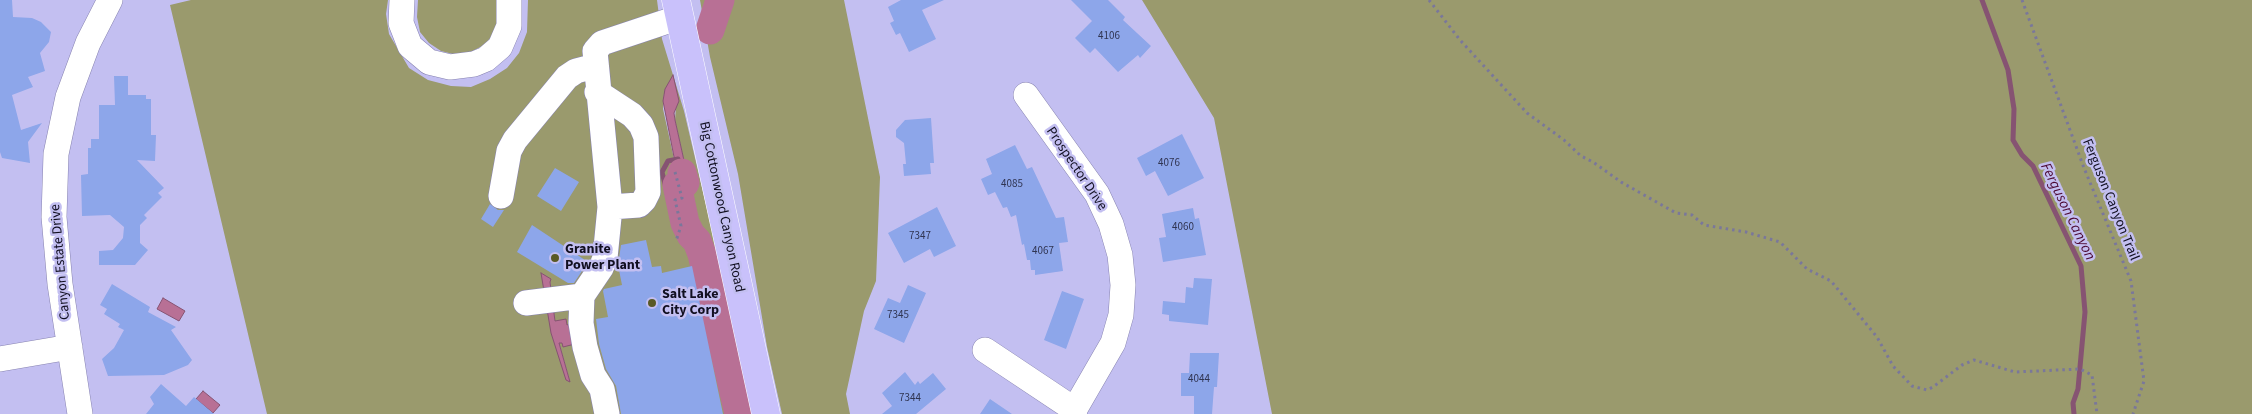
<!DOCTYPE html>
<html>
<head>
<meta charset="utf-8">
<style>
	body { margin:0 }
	canvas { display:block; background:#c3bff1 }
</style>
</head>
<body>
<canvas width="2252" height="414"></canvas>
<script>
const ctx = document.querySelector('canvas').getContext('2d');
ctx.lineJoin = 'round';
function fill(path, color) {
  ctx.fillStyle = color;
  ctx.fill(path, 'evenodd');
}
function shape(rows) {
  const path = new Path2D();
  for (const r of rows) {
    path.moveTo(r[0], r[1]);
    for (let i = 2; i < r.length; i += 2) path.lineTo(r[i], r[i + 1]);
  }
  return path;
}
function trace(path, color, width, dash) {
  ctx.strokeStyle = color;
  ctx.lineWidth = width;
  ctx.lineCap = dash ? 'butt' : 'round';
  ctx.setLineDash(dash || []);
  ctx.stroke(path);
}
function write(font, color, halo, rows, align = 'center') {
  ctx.font = font + ' "Source Sans 3",sans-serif';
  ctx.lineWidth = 5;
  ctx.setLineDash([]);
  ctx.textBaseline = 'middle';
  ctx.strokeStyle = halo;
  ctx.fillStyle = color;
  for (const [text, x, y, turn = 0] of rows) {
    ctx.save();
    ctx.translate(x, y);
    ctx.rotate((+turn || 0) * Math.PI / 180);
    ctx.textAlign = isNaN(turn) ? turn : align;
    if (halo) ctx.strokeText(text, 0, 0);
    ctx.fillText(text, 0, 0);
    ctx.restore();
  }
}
fill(shape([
	[191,0,388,0,386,14,389,34,409,68,428,80,451,86,471,87,490,79,507,68,519,53,527,32,528,0,657,0,662,39,684,111,755,414,267,414,170,5],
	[664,94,676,106,675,120,693,201,674,205,676,195,671,174,677,172,663,109],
	[550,282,555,321,567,325,562,342,559,343,570,382,543,295],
	[418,0,497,0,498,23,493,35,484,45,469,53,453,54,441,51,429,43,420,32,417,17],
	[700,0,844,0,880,177,876,281,864,311,846,394,850,414,782,414,767,347,738,174,710,57],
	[1142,0,2252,0,2252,414,1272,414,1214,118]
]), '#9a9a6d');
const water = shape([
	[673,75,679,101,674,113,675,120,693,201,674,205,672,196,676,195,671,173,677,172,663,101,665,89,673,75],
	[541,273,551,279,550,282,555,321,566,319,567,325,570,324,575,344,563,347,562,343,559,343,570,382,566,380,551,333,541,273],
	[163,298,185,311,179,321,157,309,163,298],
	[203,391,220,405,213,413,196,399,203,391]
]);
fill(water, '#b87095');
trace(water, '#865372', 1);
trace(shape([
	[1982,0,2008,70,2014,109,2013,140,2022,155,2033,166,2081,266,2085,312,2078,389,2073,403,2074,414],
	[677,185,666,188,670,206,686,224],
	[666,188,662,172,668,161,678,159],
	[688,196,702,254]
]), '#865372', 5);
trace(shape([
	[710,30,720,0],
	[682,173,685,183,677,185,685,223,691,235,697,241,702,254,739,414]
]), '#b87095', 29);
fill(shape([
	[0,0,12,0,13,17,32,18,41,22,51,32,49,42,40,53,45,71,28,77,33,87,12,95,21,130,42,123,28,142,30,163,2,158,0,152],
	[901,0,944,0,922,10,936,39,909,52,900,33,896,35,890,23,894,21,888,7],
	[1071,0,1108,0,1125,17,1123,20,1151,46,1140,58,1138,55,1118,72,1095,48,1090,53,1075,38,1092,21],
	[114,76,128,76,128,95,146,95,146,99,151,99,151,135,156,135,155,161,137,160,164,188,158,193,162,197,144,215,147,218,140,225,140,243,148,250,135,265,99,265,99,251,113,250,123,238,124,227,110,215,82,216,81,175,88,174,88,148,91,148,91,139,99,139,99,105,115,105],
	[931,118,934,163,930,163,931,174,904,176,903,164,906,164,904,143,896,137,896,130,905,120],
	[1182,134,1204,178,1168,196,1155,171,1146,176,1137,158],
	[1015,145,1027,169,1032,167,1056,218,1064,217,1068,242,1059,243,1063,271,1035,275,1035,270,1031,270,1030,260,1027,260,1024,244,1022,245,1016,215,1011,217,1007,207,1003,208,995,192,988,195,981,179,992,174,986,159],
	[555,168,579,182,561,211,537,196],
	[490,204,498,210,504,210,493,227,481,219],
	[937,207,956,246,934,257,930,249,904,263,888,233],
	[1193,208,1195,219,1199,218,1206,255,1163,262,1159,238,1166,237,1162,214],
	[532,225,588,262,574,283,568,283,517,252],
	[646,240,652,267,661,266,662,273,692,266,723,414,621,414,616,386,606,369,599,344,596,319,608,317,603,291,604,289,622,285,618,265,621,245],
	[1194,278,1212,279,1208,325,1169,321,1169,315,1162,314,1163,301,1185,303,1186,287,1193,288],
	[112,284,150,307,148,312,176,327,171,330,192,360,188,365,164,375,108,376,102,359,114,348,124,330,118,327,120,324,104,314,107,309,100,305],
	[908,285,926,293,904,343,874,329,888,298,900,303],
	[1062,291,1084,299,1066,349,1044,340],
	[1190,353,1219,353,1217,387,1214,387,1212,414,1194,414,1194,396,1181,396,1181,373,1189,373],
	[905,372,915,385,918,381,920,384,933,373,946,389,916,414,882,414,892,406,882,393],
	[161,384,186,406,194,397,214,414,146,414,154,404,150,397],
	[990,399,1012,414,980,414]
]), '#8da6ea');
const minor = shape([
	[402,0,401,23,410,46,429,62,450,67,474,64,486,59,500,47,509,26,509,0],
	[597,92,632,115,641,125,646,137,648,192,644,200,639,205,610,207],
	[1026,95,1097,194,1111,224,1120,255,1123,285,1121,315,1113,343,1072,414],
	[501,196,509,151,515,140,567,77,576,71,595,66],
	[582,296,581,323,585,347,593,375,602,389,607,414],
	[526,303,582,296,601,268,605,258,610,207,595,51,602,43,680,17],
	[985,350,1075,410],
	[0,359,70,347],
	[80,414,60,284,54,217,56,154,68,97,88,43,110,0]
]);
const major = shape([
	[676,0,766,414]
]);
trace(minor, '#8783b1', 26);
trace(major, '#fff', 29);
trace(shape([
	[1429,0,1460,40,1527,113,1564,140,1581,156,1593,162,1621,182,1676,213,1692,215,1704,225,1746,232,1780,242,1807,269,1831,281,1877,337,1893,366,1912,386,1927,390,1933,387,1962,365,1974,360,2015,372,2080,369,2092,375,2097,414],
	[2022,0,2084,168,2131,281,2144,381,2133,414],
	[675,172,682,198,675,200,681,226,676,241]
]), '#7a779b', 3, [2.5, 4]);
trace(minor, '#fff', 25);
trace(major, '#c9c1fb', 28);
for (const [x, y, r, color] of [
	[555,258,5,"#595925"],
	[652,303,5,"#595925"]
]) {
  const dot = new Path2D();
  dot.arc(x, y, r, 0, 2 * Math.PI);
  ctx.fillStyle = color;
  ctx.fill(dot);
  trace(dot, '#c3bff1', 2);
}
write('11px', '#303552', null, [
	["4106",1109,37],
	["4076",1169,164],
	["4085",1012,185],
	["4060",1183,228],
	["7347",920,237],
	["4067",1043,252],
	["7345",898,316],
	["4044",1199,380],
	["7344",910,399]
]);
write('14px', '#110f20', '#c3bff1', [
	["Prospector Drive",1076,169,56],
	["Ferguson Canyon Trail",2110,200,68],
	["Big Cottonwood Canyon Road",721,207,78],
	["Canyon Estate Drive",61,262,-95]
]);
write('bold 14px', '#110f20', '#c3bff1', [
	["Granite",565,250],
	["Power Plant",565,266],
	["Salt Lake",662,295],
	["City Corp",662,311]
], 'left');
write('italic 15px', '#4c0933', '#c3bff1', [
	["Ferguson Canyon",2067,212,64]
]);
</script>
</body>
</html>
